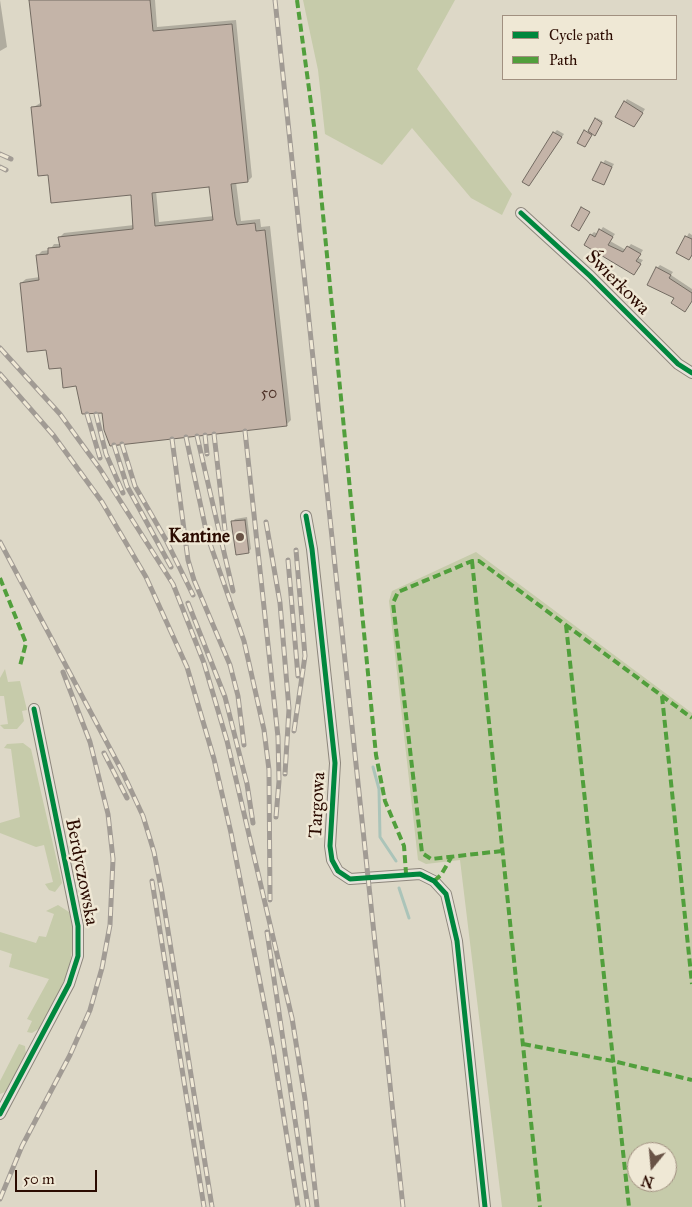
<!DOCTYPE html>
<html>
<head>
<meta charset="utf-8">
<style>
	body { margin:0 }
	#map { position:relative; width:692px; height:1207px; overflow:hidden; background:#ddd8c7; font-family:"IM FELL Great Primer",serif }
	canvas { display:block }
	.legend { position:absolute; left:502px; top:15px; width:175px; height:65px; box-sizing:border-box; background:#efe8d5; border:1px solid #a19080; margin:0; padding:6px 9px; list-style:none; font-size:15px; color:#2b0b01 }
	.legend li { display:flex; align-items:center; gap:10px; height:25px }
	.legend b { width:25px; border:1px solid #a19080 }
	.north { position:absolute; left:627px; top:1142px; width:50px; height:50px; box-sizing:border-box; background:#efe8d5; border:1px solid #a19080; border-radius:50%; rotate:197deg; font-size:14px; font-weight:700; line-height:20px; text-align:center; color:#2b0b01 }
	.north::after { content:''; display:block; margin:auto; width:18px; height:22px; background:#695346; clip-path:polygon(50% 0,100% 100%,50% 72%,0 100%) }
	.scale { position:absolute; left:15px; top:1170px; width:82px; height:22px; box-sizing:border-box; border:2px solid #2b0b01; border-top:0; padding-left:6px; font-size:15px; line-height:18px; white-space:nowrap; color:#2b0b01; -webkit-text-stroke:4px #efe8d5; paint-order:stroke }
</style>
</head>
<body>
<div id="map">
<canvas width="692" height="1207"></canvas>
<ul class="legend">
<li><b style="height:6px;background:#00873e"></b>Cycle path</li>
<li><b style="height:6px;background:#519f3c"></b>Path</li>
</ul>
<div class="north">N</div>
<div class="scale">50 m</div>
</div>
<script>
const ctx = document.querySelector('canvas').getContext('2d');
ctx.lineJoin = 'round';
function fill(path, color) {
  ctx.fillStyle = color;
  ctx.fill(path, 'evenodd');
}
function shape(rows) {
  const path = new Path2D();
  for (const r of rows) {
    path.moveTo(r[0], r[1]);
    for (let i = 2; i < r.length; i += 2) path.lineTo(r[i], r[i + 1]);
  }
  return path;
}
function trace(path, color, width, dash) {
  ctx.strokeStyle = color;
  ctx.lineWidth = width;
  ctx.lineCap = dash ? 'butt' : 'round';
  ctx.setLineDash(dash || []);
  ctx.stroke(path);
}
function write(font, color, halo, rows, align = 'center') {
  ctx.font = font + ' "IM FELL Great Primer",serif';
  ctx.lineWidth = 5;
  ctx.setLineDash([]);
  ctx.textBaseline = 'middle';
  ctx.strokeStyle = halo;
  ctx.fillStyle = color;
  for (const [text, x, y, turn = 0] of rows) {
    ctx.save();
    ctx.translate(x, y);
    ctx.rotate((+turn || 0) * Math.PI / 180);
    ctx.textAlign = isNaN(turn) ? turn : align;
    if (halo) ctx.strokeText(text, 0, 0);
    ctx.fillText(text, 0, 0);
    ctx.restore();
  }
}
fill(shape([
	[303,0,455,0,417,69,512,194,502,215,471,198,412,128,382,165,325,134,318,70],
	[476,552,692,713,692,1207,502,1207,460,860,426,864,418,860,389,601,392,591],
	[637,1152,667,1152,667,1182,637,1182],
	[5,669,8,682,20,681,27,710,22,711,24,721,17,729,4,729,0,725,8,724,4,696,0,696,0,678],
	[23,743,31,749,62,883,55,892,49,890,45,884,53,882,44,845,36,847,0,833,0,823,20,817,11,749,4,748,7,744],
	[58,905,69,912,74,934,70,965,66,977,40,1028,32,1033,27,1032,32,1021,27,1019,49,979,9,967,12,954,0,950,0,932,36,943,39,936,46,937,54,914,46,911],
	[19,1044,25,1046,26,1055,5,1092,0,1094,0,1081]
]), '#c6cbaa');
fill(shape([
	[0,0,7,47,0,51],
	[31,0,155,0,157,27,236,20,252,177,248,181,236,182,241,221,260,219,261,227,270,226,291,420,286,425,103,412,77,385,47,348,21,283,26,279,40,277,38,255,42,251,50,250,54,244,61,244,60,237,64,233,134,225,132,194,50,174,32,108,42,102],
	[210,185,214,216,159,222,156,191],
	[627,99,645,109,634,126,625,102],
	[597,118,603,121,596,133,592,133,586,145,585,131,589,132],
	[557,130,564,134,529,185,554,133],
	[605,160,614,164,603,184,594,179],
	[603,227,615,234,610,241,626,250,631,244,643,250,638,258,643,260,634,273,591,235,594,232,598,234],
	[689,233,692,235,692,256,689,258,678,252],
	[660,265,673,272,671,275,692,289,692,300,676,298,657,268],
	[247,517,251,549,248,552,232,522,235,519]
]), '#0003');
trace(shape([
	[373,767,379,789,380,837,396,861],
	[399,888,409,918]
]), '#abc4b9', 3);
const building = shape([
	[29,0,150,0,153,31,232,24,248,182,231,184,235,217,237,225,255,223,256,231,265,230,287,426,110,446,104,430,102,413,82,414,76,386,63,388,61,368,49,369,46,350,27,352,20,283,39,280,36,255,48,254,48,248,60,247,58,237,133,229,131,195,51,203,48,175,38,176,31,107,41,106,29,0],
	[209,187,213,220,155,226,152,193,209,187],
	[624,101,643,113,634,127,615,117,624,101],
	[595,118,602,123,595,136,588,131,595,118],
	[584,130,592,135,585,147,577,143,584,130],
	[553,132,562,137,529,186,522,182,553,132],
	[601,162,612,167,604,185,592,180,601,162],
	[581,207,590,212,579,231,571,226,581,207],
	[599,229,613,237,608,245,623,252,627,246,641,254,636,261,641,264,634,275,584,245,590,234,595,237,599,229],
	[685,236,692,239,692,255,689,260,676,253,685,236],
	[656,267,671,275,669,278,692,293,692,301,685,312,671,303,674,298,647,285,656,267],
	[245,520,249,553,236,555,231,521,245,520]
]);
fill(building, '#c4b4a8');
trace(building, '#736b62', 1);
const street = shape([
	[521,213,590,276,678,364,692,373],
	[306,516,312,549,335,763,330,846,332,860,338,871,350,879,420,874,434,881,446,894,457,941,485,1207],
	[0,1114,69,984,78,956,78,926,34,709]
]);
trace(street, '#8d867c', 12);
trace(street, '#e6e2da', 10);
const rail = shape([
	[275,0,403,1207],
	[0,154,11,159],
	[0,167,6,170],
	[0,348,60,414,100,469,173,584,204,663,227,741,292,1018,305,1099,317,1207],
	[0,374,54,436,102,502,146,577,187,667,214,759,231,833,273,1049,298,1207],
	[87,414,100,458],
	[96,414,106,454,123,493],
	[245,431,278,737,279,781,276,817],
	[214,434,225,530],
	[205,435,207,454],
	[197,436,233,591],
	[186,437,207,535,244,641,264,730,269,770,270,900],
	[172,439,188,560,194,580,230,665,238,696,244,745],
	[122,444,135,486,166,540,193,595],
	[114,445,127,486,171,567],
	[266,522,280,603,289,709,285,774],
	[0,542,122,771,143,816,154,852,162,893,212,1207],
	[288,560,298,676],
	[188,603,225,697,247,784,253,823],
	[294,731,305,656,296,550],
	[104,753,127,798],
	[152,881,204,1207],
	[267,932,308,1207],
	[0,1199,22,1146,70,1055,90,1010,102,968,110,925,113,859,108,814,90,742,63,672]
]);
trace(rail, '#a19b94', 5);
trace(rail, '#efe8d5', 3, [9]);
trace(shape([
	[297,0,315,133,376,755,385,801,404,846,406,873],
	[472,561,540,1207],
	[0,578,26,643,20,666],
	[566,625,629,1207],
	[662,696,692,984],
	[502,851,431,859,422,853,393,603,398,592,472,561,479,561,692,718],
	[434,881,441,875,452,856],
	[523,1044,613,1061,692,1080]
]), '#519f3c', 4, [8, 4]);
trace(shape([
	[521,213,590,276,678,364,692,373],
	[306,516,312,549,335,763,330,846,332,860,338,871,350,879,420,874,434,881,446,894,457,941,485,1207],
	[0,1114,69,984,78,956,78,926,34,709]
]), '#00873e', 5);
for (const [x, y, r, color] of [
	[240,537,5,"#695346"]
]) {
  const dot = new Path2D();
  dot.arc(x, y, r, 0, 2 * Math.PI);
  ctx.fillStyle = color;
  ctx.fill(dot);
  trace(dot, '#efe8d5', 2);
}
write('16px', '#51352b', null, [
	["50",269,394]
]);
write('19px', '#2b0b01', '#efe8d5', [
	["Świerkowa",617,283,45],
	["Targowa",318,805,-87],
	["Berdyczowska",81,872,79]
]);
write('bold 19px', '#2b0b01', '#efe8d5', [
	["Kantine",230,537]
], 'right');
</script>
</body>
</html>
